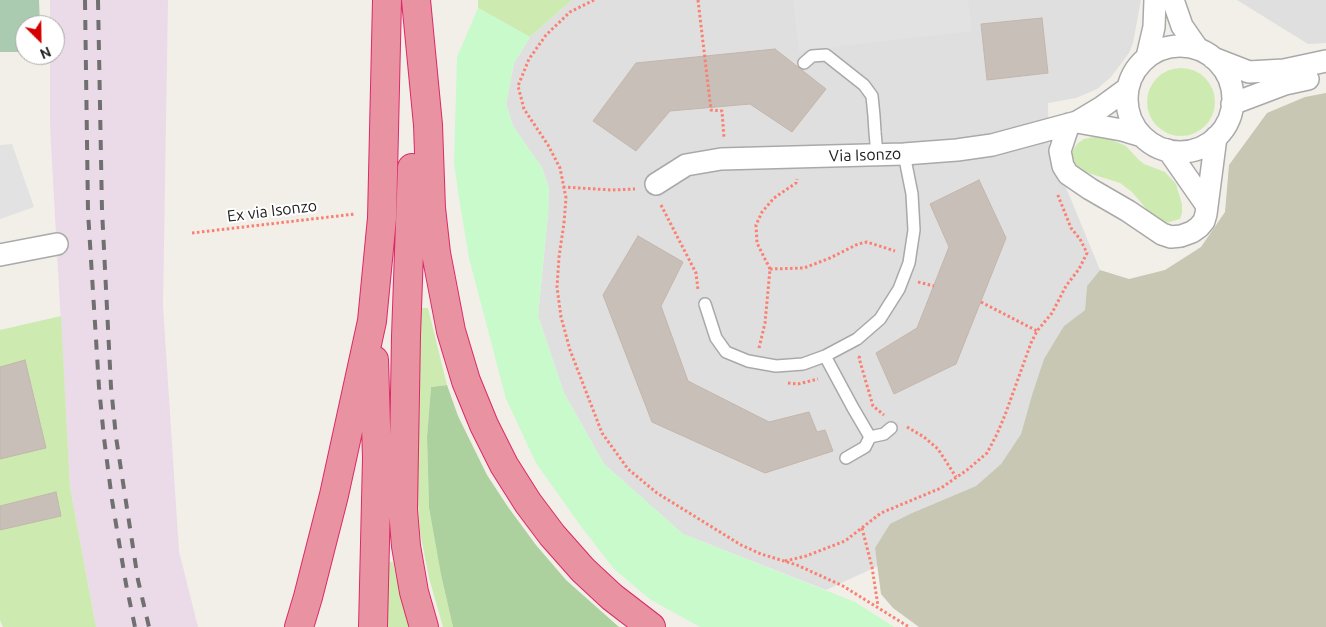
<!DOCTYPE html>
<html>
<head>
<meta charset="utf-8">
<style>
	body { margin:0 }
	#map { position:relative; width:1326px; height:627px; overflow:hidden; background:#f2efe9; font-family:Ubuntu,sans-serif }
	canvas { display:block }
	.north { position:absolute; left:15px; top:15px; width:50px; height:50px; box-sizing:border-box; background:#fff; border:1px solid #a7a7a7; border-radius:50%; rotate:157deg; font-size:14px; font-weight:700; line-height:20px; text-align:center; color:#222 }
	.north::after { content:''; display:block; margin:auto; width:18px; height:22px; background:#d40000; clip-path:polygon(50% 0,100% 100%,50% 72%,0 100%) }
</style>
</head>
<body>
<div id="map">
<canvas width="1326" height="627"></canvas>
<div class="north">N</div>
</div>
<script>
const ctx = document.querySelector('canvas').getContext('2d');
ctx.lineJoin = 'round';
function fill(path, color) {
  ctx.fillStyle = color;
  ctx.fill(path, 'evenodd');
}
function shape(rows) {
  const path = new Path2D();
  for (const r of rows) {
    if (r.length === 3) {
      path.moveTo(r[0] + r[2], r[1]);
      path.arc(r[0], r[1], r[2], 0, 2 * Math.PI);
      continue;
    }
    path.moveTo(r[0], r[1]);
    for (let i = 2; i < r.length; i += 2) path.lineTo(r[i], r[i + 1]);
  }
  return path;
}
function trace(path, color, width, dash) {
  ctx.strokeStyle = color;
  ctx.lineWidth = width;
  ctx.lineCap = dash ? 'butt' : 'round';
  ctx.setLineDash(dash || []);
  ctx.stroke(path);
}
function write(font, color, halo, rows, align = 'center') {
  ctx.font = font + ' Ubuntu,sans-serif';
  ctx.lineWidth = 4;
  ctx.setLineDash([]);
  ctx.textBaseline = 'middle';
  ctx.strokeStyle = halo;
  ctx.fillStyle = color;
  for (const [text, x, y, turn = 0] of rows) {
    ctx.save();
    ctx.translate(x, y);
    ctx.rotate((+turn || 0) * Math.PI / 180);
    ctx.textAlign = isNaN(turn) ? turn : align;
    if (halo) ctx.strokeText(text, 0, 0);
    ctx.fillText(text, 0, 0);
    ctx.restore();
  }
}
fill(shape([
	[572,0,1141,0,1133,43,1129,53,1111,77,1097,89,1076,98,1048,103,1049,146,1100,270,1087,286,1085,310,1064,326,1032,395,1021,434,1001,464,976,486,912,513,875,548,878,566,826,590,683,534,604,464,564,393,538,316,548,214,549,188,542,168,513,126,506,104,514,63,530,37],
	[1237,0,1326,0,1326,43,1308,44]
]), '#e0dfdf');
fill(shape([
	[50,0,168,0,163,306,179,551,198,627,96,627,70,487,50,127,50,55,55,55,55,25,50,25]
]), '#ebdbe8');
fill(shape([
	[1326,93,1326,627,919,627,893,608,881,594,875,548,890,524,912,513,976,486,1001,464,1021,434,1032,395,1044,359,1064,326,1085,310,1087,286,1100,270,1129,279,1165,270,1201,247,1225,212,1229,165,1267,113,1305,97]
]), '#c7c7b4');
fill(shape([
	[478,0,572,0,530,37,478,8],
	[1181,102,34],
	[1102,136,1110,139,1126,146,1139,160,1144,164,1165,172,1176,184,1182,204,1182,213,1180,219,1166,223,1160,221,1154,218,1132,192,1120,183,1085,172,1078,168,1073,160,1072,153,1074,148,1078,143,1084,139,1093,137],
	[420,308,428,308,447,385,431,387,427,437,429,508,441,575,453,627,443,627,429,578,420,532,417,490],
	[61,316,70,487,96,627,3,627,0,620,0,330],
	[386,562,393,562,405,613,409,627,385,627]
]), '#cdebb0');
fill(shape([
	[447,385,458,416,487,475,508,507,536,545,566,580,619,627,453,627,441,575,429,508,427,437,431,387]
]), '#add19e');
fill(shape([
	[0,0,39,0,40,25,25,25,25,52,0,52]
]), '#aacbaf');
fill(shape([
	[478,8,530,37,514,63,506,104,513,126,542,168,549,188,548,214,538,316,564,393,604,464,683,534,855,602,894,627,700,627,651,600,614,569,580,525,536,463,506,399,469,258,459,198,454,163,457,57]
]), '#c8facc');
fill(shape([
	[793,0,968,0,972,31,799,51],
	[12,144,34,207,0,219,0,145]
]), '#e2e2e2');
const building = shape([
	[1042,18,1048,73,987,80,981,24,1042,18],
	[775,49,826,89,792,132,750,104,670,111,636,151,593,121,636,63,775,49],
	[979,180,1006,238,956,364,894,394,876,353,917,328,949,247,930,204,979,180],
	[638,236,683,262,661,306,688,381,769,422,809,412,817,432,825,430,833,451,765,473,652,422,603,295,638,236],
	[25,360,46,448,0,459,0,367,25,360],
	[56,492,61,516,0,530,0,506,56,492]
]);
fill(building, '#c7bfb8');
trace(building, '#c4b6ab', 1);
const lane = shape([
	[804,63,812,56,826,55,864,85,872,96,874,116,875,132,877,155],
	[705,304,716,338,726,352,748,361,776,366,803,364,825,356],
	[891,428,884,434,870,437,853,408,825,356,857,339,880,319,899,289,909,263,914,230,912,194,904,154],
	[846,458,865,447,870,437]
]);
const street = shape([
	[1173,0,1182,26,1198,49],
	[1180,99,53],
	[1147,57,1154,27,1155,0],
	[1213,58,1249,72,1284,70,1326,61],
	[1232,104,1285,84,1308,79],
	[1077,122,1122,130,1142,136],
	[1069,124,1060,151,1063,166,1068,174,1090,189,1128,211,1162,234,1171,237,1181,236,1192,232,1199,227,1204,221,1206,214,1216,137],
	[1168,150,1207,206],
	[656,184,686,165,721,159,904,154,957,150,992,145,1077,122,1102,107,1128,88],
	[0,255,57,244]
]);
const highway = shape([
	[416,0,428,125,431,208,436,253,451,331,466,381,484,425,504,465,528,503,552,535,583,570,612,597,651,627],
	[412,168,406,336,403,510,406,546,414,592,424,627],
	[299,627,308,597,334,495,372,321,382,218,387,0],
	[373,627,377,458,374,360]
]);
trace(lane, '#a9a9a9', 14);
trace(street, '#a9a9a9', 24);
trace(highway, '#dc2a67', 30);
trace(shape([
	[594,0,570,12,546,35,529,59,518,86,524,109,548,145,560,168,566,198,564,223,559,257,557,287,561,317,570,350,602,433,628,469,657,493,741,545,761,554,797,565,843,586,909,627],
	[698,0,711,110,722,111,724,138],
	[563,187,612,190,635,189],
	[661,205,696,273,698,290],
	[192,233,355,214],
	[770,269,757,243,756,225,762,212,774,198,796,183,797,179],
	[918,282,934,286],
	[981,302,1037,331],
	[759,348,765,323,770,269,804,268,830,258,858,244,867,242,895,251],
	[860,356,859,358,873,406,884,415],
	[788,383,798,384,818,379],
	[907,427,924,437,938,449,956,477],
	[862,528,872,567,878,606],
	[785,561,806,556,845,541,881,513,941,488,967,470,987,453,997,434,1005,415,1031,343,1037,331,1052,313,1066,286,1079,269,1087,253,1080,239,1071,228,1057,193]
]), '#fa8072', 3, [2.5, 2.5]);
trace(lane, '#fff', 11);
trace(street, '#fff', 21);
trace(highway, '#e892a2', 28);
trace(shape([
	[85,0,88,212,99,387,104,438,112,500,126,584,135,627],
	[98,0,102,210,111,387,116,437,138,580,149,627]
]), '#707070', 4, [10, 10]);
write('16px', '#222', '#fff', [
	["Via Isonzo",865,155,-2],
	["Ex via Isonzo",272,211,-7]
]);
</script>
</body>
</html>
